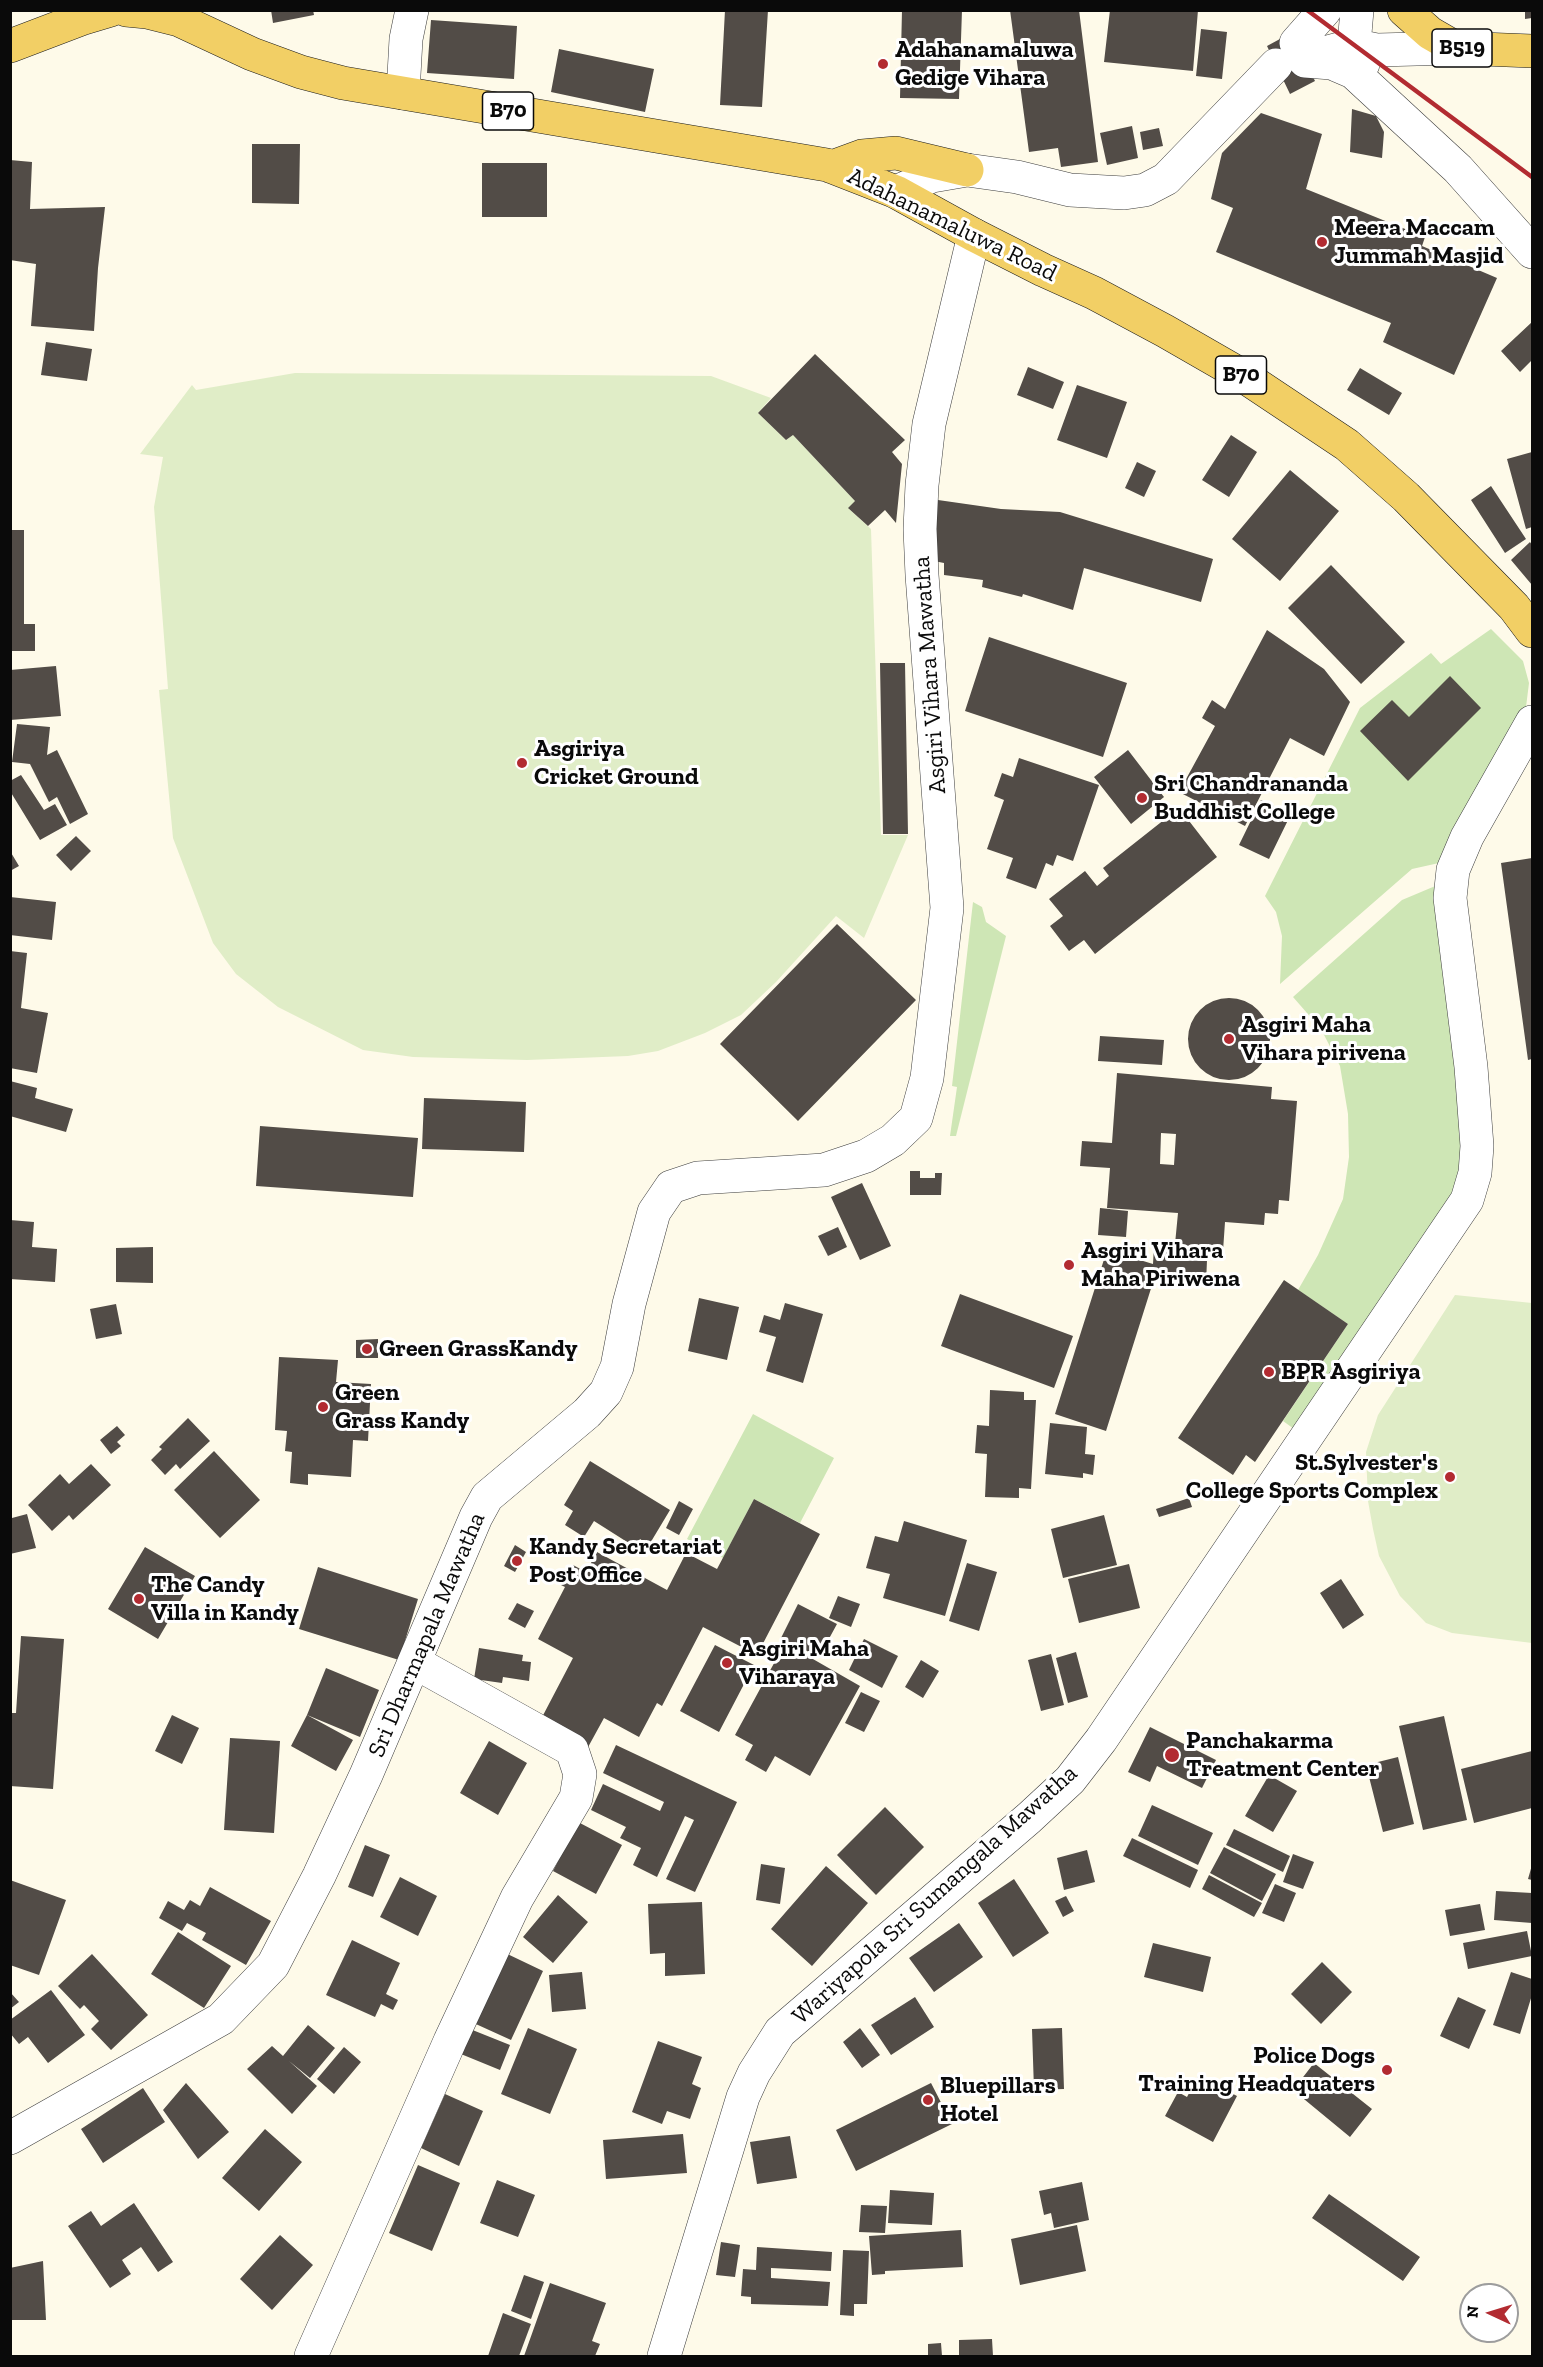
<!DOCTYPE html>
<html>
<head>
<meta charset="utf-8">
<style>
	body { margin:0 }
	#map { position:relative; width:1543px; height:2367px; overflow:hidden; background:#fefae9; font-family:"Zilla Slab",serif }
	canvas { display:block }
	.frame { position:absolute; inset:0; border:12px solid #0a0a0a; pointer-events:none }
	.north { position:absolute; left:1459px; top:2283px; width:60px; height:60px; box-sizing:border-box; background:#fff; border:2px solid #9d9d9d; border-radius:50%; rotate:274deg; font-size:16px; font-weight:700; line-height:24px; text-align:center; color:#0a0a0a }
	.north::after { content:''; display:block; margin:auto; width:21px; height:27px; background:#b22b31; clip-path:polygon(50% 0,100% 100%,50% 72%,0 100%) }
</style>
</head>
<body>
<div id="map">
<canvas width="1543" height="2367"></canvas>
<div class="frame"></div>
<div class="north">N</div>
</div>
<script>
const ctx = document.querySelector('canvas').getContext('2d');
ctx.lineJoin = 'round';
function fill(path, color) {
  ctx.fillStyle = color;
  ctx.fill(path, 'evenodd');
}
function shape(rows) {
  const path = new Path2D();
  for (const r of rows) {
    if (r.length === 3) {
      path.moveTo(r[0] + r[2], r[1]);
      path.arc(r[0], r[1], r[2], 0, 2 * Math.PI);
      continue;
    }
    path.moveTo(r[0], r[1]);
    for (let i = 2; i < r.length; i += 2) path.lineTo(r[i], r[i + 1]);
  }
  return path;
}
function trace(path, color, width, dash) {
  ctx.strokeStyle = color;
  ctx.lineWidth = width;
  ctx.lineCap = dash ? 'butt' : 'round';
  ctx.setLineDash(dash || []);
  ctx.stroke(path);
}
function write(font, color, halo, rows, align = 'center') {
  ctx.font = font + ' "Zilla Slab",serif';
  ctx.lineWidth = 6;
  ctx.setLineDash([]);
  ctx.textBaseline = 'middle';
  ctx.strokeStyle = halo;
  ctx.fillStyle = color;
  for (const [text, x, y, turn = 0] of rows) {
    ctx.save();
    ctx.translate(x, y);
    ctx.rotate((+turn || 0) * Math.PI / 180);
    ctx.textAlign = isNaN(turn) ? turn : align;
    if (halo) ctx.strokeText(text, 0, 0);
    ctx.fillText(text, 0, 0);
    ctx.restore();
  }
}
fill(shape([
	[1491,629,1523,661,1529,683,1525,715,1448,861,1412,869,1280,984,1282,936,1276,912,1265,896,1360,708,1431,653,1441,664],
	[1440,884,1466,1104,1459,1190,1301,1434,1283,1421,1348,1324,1298,1290,1318,1255,1343,1199,1349,1157,1348,1114,1340,1066,1321,1029,1293,997,1402,900],
	[973,902,982,907,986,922,1006,936,956,1136,950,1136,957,1087,952,1086],
	[753,1414,834,1458,800,1523,754,1499,723,1558,687,1539]
]), '#cee6b5');
fill(shape([
	[295,373,711,376,771,398,758,413,786,440,793,435,855,501,849,509,871,529,881,835,908,835,864,938,836,916,776,982,741,1015,705,1033,658,1051,628,1056,527,1060,413,1057,363,1050,278,1007,236,974,213,943,173,838,159,690,168,689,154,507,163,457,140,454,192,385,196,390],
	[1455,1295,1532,1303,1532,1643,1452,1633,1426,1623,1400,1596,1379,1556,1373,1529,1368,1501,1366,1452,1378,1415]
]), '#e0edc7');
fill(shape([
	[271,10,313,10,314,15,273,23],
	[725,10,768,10,762,107,720,105],
	[902,10,962,10,959,99,900,98],
	[1010,10,1079,10,1098,162,1061,167,1058,148,1029,152],
	[1110,10,1198,10,1193,71,1104,62],
	[1525,10,1532,10,1532,18,1525,19],
	[431,20,517,26,514,79,427,73],
	[1201,29,1227,32,1222,79,1196,76],
	[1291,33,1315,81,1290,94,1267,46],
	[559,49,654,69,645,112,551,92],
	[1352,109,1376,116,1384,132,1382,158,1350,152],
	[1261,113,1322,134,1306,189,1425,237,1422,246,1497,278,1454,375,1383,342,1391,323,1216,252,1233,208,1211,199,1222,153],
	[1132,126,1138,158,1107,165,1100,133],
	[1159,128,1163,146,1143,150,1140,132],
	[252,144,300,144,299,204,252,203],
	[10,160,32,162,30,209,105,207,98,268,94,331,31,326,36,264,10,260],
	[482,163,547,163,547,217,482,217],
	[1532,322,1532,360,1520,372,1501,351],
	[46,342,92,349,87,381,41,375],
	[815,354,905,440,892,452,902,464,896,523,885,510,868,526,848,508,855,501,793,435,786,440,758,413],
	[1028,367,1064,382,1053,409,1017,395],
	[1360,368,1402,393,1389,415,1347,390],
	[1077,385,1127,402,1107,458,1057,440],
	[1231,435,1257,452,1229,497,1202,480],
	[1532,452,1532,527,1526,529,1507,459],
	[1137,462,1156,471,1144,497,1125,488],
	[1290,470,1339,511,1280,581,1232,539],
	[1491,486,1526,539,1505,553,1471,500],
	[938,500,1001,509,1060,512,1213,559,1201,602,1084,568,1073,610,1023,594,1022,597,982,587,983,580,944,575,944,563,929,560],
	[10,530,24,530,24,624,35,624,35,651,10,651],
	[1530,542,1532,545,1532,585,1511,560],
	[1331,565,1405,642,1361,684,1288,608],
	[1267,630,1324,669,1350,702,1324,756,1290,738,1245,826,1179,792,1215,726,1202,718,1212,700,1225,709],
	[989,637,1127,683,1103,757,965,711],
	[880,663,905,663,908,834,883,834],
	[56,666,61,716,10,720,10,670],
	[1450,676,1481,708,1408,781,1360,731,1392,700,1409,717],
	[17,724,50,727,47,755,57,750,88,814,70,824,57,797,49,802,30,764,12,762],
	[1128,750,1164,797,1131,824,1094,777],
	[1019,758,1099,785,1073,861,1057,855,1053,866,1046,863,1036,889,1006,878,1013,858,987,849,1004,800,994,796,1002,773,1013,777],
	[21,775,44,810,55,804,67,825,40,840,10,791,10,781],
	[1261,800,1291,814,1269,859,1239,845],
	[1179,808,1217,857,1095,954,1084,940,1069,951,1050,926,1063,916,1049,899,1085,871,1097,886,1109,876,1103,868],
	[76,836,91,851,71,871,56,855],
	[10,851,19,866,10,871],
	[1532,858,1532,1059,1528,1060,1501,863],
	[10,897,56,902,52,940,10,935],
	[837,924,916,1000,798,1121,720,1044],
	[10,951,27,953,21,1008,48,1013,37,1073,10,1068],
	[1229,1039,41],
	[1100,1036,1164,1040,1162,1065,1098,1061],
	[1117,1073,1272,1087,1271,1099,1297,1101,1289,1201,1279,1200,1278,1214,1265,1213,1264,1225,1225,1222,1223,1251,1181,1249,1182,1245,1175,1244,1178,1213,1107,1208,1110,1168,1080,1166,1082,1141,1112,1143],
	[1161,1133,1176,1134,1174,1165,1160,1164],
	[10,1081,37,1088,35,1098,73,1109,66,1132,10,1116],
	[424,1098,526,1102,524,1152,422,1149],
	[260,1126,418,1138,413,1197,256,1186],
	[910,1171,920,1171,920,1178,935,1178,935,1173,942,1173,941,1195,910,1195],
	[862,1183,891,1246,860,1260,831,1197],
	[1100,1208,1128,1211,1126,1237,1098,1235],
	[10,1220,34,1222,32,1247,57,1249,55,1282,10,1279],
	[838,1227,847,1247,828,1256,818,1236],
	[1154,1246,1177,1248,1176,1258,1207,1260,1206,1284,1154,1279,1106,1431,1055,1414,1107,1250,1153,1264],
	[153,1247,153,1283,116,1282,116,1248],
	[1284,1280,1348,1324,1255,1462,1246,1455,1233,1475,1178,1438],
	[960,1294,1073,1336,1054,1388,941,1346],
	[699,1298,739,1307,727,1360,688,1351],
	[785,1303,823,1314,803,1383,766,1371,776,1337,759,1332,764,1315,780,1320],
	[116,1304,122,1334,96,1339,90,1309],
	[378,1339,378,1358,356,1358,356,1340],
	[279,1357,338,1360,336,1382,371,1384,368,1441,353,1440,351,1477,308,1474,308,1485,290,1483,292,1452,285,1451,287,1431,275,1430],
	[990,1390,1024,1392,1024,1400,1036,1400,1031,1489,1019,1488,1019,1498,985,1497,987,1454,975,1453,977,1425,989,1426],
	[188,1418,210,1441,180,1469,176,1464,165,1475,151,1460,162,1449,159,1447],
	[1050,1423,1087,1427,1085,1454,1095,1455,1093,1475,1083,1473,1083,1478,1045,1474],
	[117,1426,125,1435,117,1442,121,1446,111,1454,100,1440],
	[214,1451,260,1500,220,1538,174,1490],
	[590,1461,670,1510,649,1545,640,1539,635,1547,594,1521,584,1537,565,1525,573,1511,564,1505],
	[91,1464,111,1485,73,1520,69,1515,52,1531,28,1505,60,1474,69,1484],
	[1189,1498,1192,1507,1159,1517,1156,1509],
	[754,1499,820,1534,757,1655,703,1627,662,1706,657,1703,639,1737,604,1718,587,1749,539,1723,573,1658,538,1639,565,1587,561,1585,573,1565,586,1572,597,1552,667,1590,686,1553,717,1569],
	[679,1501,693,1509,679,1535,666,1528],
	[10,1513,12,1518,27,1514,36,1548,10,1554],
	[1104,1515,1117,1565,1063,1578,1051,1529],
	[904,1521,967,1540,945,1616,883,1598,890,1574,866,1568,875,1536,898,1542],
	[515,1545,526,1552,515,1572,504,1566],
	[145,1547,195,1576,158,1639,108,1609],
	[967,1563,997,1572,979,1631,949,1621],
	[1129,1564,1140,1608,1079,1623,1068,1579],
	[318,1567,418,1599,399,1660,299,1629],
	[1341,1579,1364,1615,1343,1629,1320,1593],
	[838,1596,860,1604,851,1627,829,1618],
	[517,1603,534,1611,525,1628,508,1619],
	[798,1604,837,1624,819,1657,781,1638],
	[21,1636,64,1639,53,1789,10,1786,10,1713,16,1713],
	[864,1639,898,1656,882,1688,849,1670],
	[785,1643,860,1686,810,1776,775,1756,766,1772,745,1760,753,1745,735,1735],
	[715,1645,754,1665,719,1732,680,1711],
	[479,1648,523,1655,522,1661,531,1662,529,1681,503,1677,502,1683,474,1679],
	[1076,1652,1088,1697,1068,1703,1056,1658],
	[1051,1654,1064,1705,1041,1711,1028,1660],
	[921,1660,939,1671,923,1698,905,1687],
	[326,1668,379,1690,360,1737,307,1715],
	[861,1692,880,1701,864,1732,845,1723],
	[172,1715,199,1728,182,1764,155,1751],
	[307,1715,353,1740,336,1771,291,1746],
	[1444,1716,1467,1820,1423,1830,1399,1726],
	[1150,1727,1216,1760,1202,1788,1157,1766,1150,1782,1128,1772],
	[230,1738,280,1741,274,1833,224,1830],
	[489,1741,527,1763,498,1815,460,1793],
	[616,1745,737,1802,695,1892,666,1879,694,1820,685,1816,657,1877,633,1865,641,1848,620,1838,626,1827,591,1810,603,1784,660,1811,664,1802,603,1773],
	[1532,1751,1532,1808,1474,1823,1461,1769],
	[1398,1757,1414,1824,1383,1832,1366,1765],
	[1269,1775,1297,1791,1273,1832,1245,1816],
	[1152,1805,1213,1833,1198,1865,1138,1836],
	[885,1807,924,1847,876,1895,837,1855],
	[578,1822,622,1845,596,1894,553,1871],
	[1234,1829,1290,1856,1283,1872,1226,1845],
	[1132,1838,1198,1870,1190,1888,1123,1856],
	[365,1845,390,1855,373,1897,348,1887],
	[1224,1847,1276,1874,1262,1901,1210,1873],
	[1087,1850,1095,1882,1064,1890,1057,1858],
	[1293,1854,1314,1862,1303,1889,1283,1882],
	[761,1864,785,1868,780,1904,756,1900],
	[1532,1865,1532,1880,1528,1879],
	[826,1866,868,1903,812,1966,771,1929],
	[1209,1875,1262,1903,1254,1917,1202,1889],
	[400,1877,437,1896,418,1936,380,1917],
	[1014,1879,1049,1933,1013,1957,978,1903],
	[10,1880,66,1900,39,1975,10,1965],
	[1275,1884,1296,1893,1284,1922,1262,1913],
	[210,1887,271,1921,246,1965,202,1940,206,1933,187,1923,182,1931,159,1918,168,1901,184,1910,190,1900,200,1906],
	[1496,1891,1532,1893,1532,1923,1494,1920],
	[558,1895,588,1922,553,1963,523,1937],
	[1066,1896,1074,1911,1063,1917,1055,1901],
	[702,1902,705,1974,665,1976,665,1953,650,1954,648,1904],
	[1480,1904,1485,1930,1450,1936,1445,1910],
	[959,1923,983,1957,934,1992,909,1958],
	[1527,1931,1532,1956,1468,1969,1463,1943],
	[178,1932,231,1966,204,2008,151,1974],
	[352,1940,400,1963,386,1994,398,2000,393,2010,381,2004,375,2017,326,1995],
	[1153,1943,1211,1957,1203,1992,1144,1977],
	[499,1950,543,1971,511,2040,467,2020],
	[92,1954,148,2015,111,2050,91,2029,99,2021,84,2005,80,2009,58,1986],
	[1322,1962,1352,1992,1321,2024,1291,1994],
	[582,1972,586,2009,552,2012,549,1975],
	[1511,1972,1532,1979,1532,1995,1520,2034,1493,2025],
	[51,1990,85,2035,48,2063,28,2037,19,2044,10,2033,10,2020],
	[10,1992,19,2002,10,2009],
	[915,1997,934,2027,891,2055,871,2025],
	[1458,1997,1486,2010,1469,2049,1440,2036],
	[308,2025,335,2048,310,2078,289,2061,317,2086,292,2114,247,2069,272,2046,283,2056],
	[465,2027,510,2045,500,2070,456,2052],
	[528,2028,577,2049,550,2114,501,2094],
	[860,2028,880,2055,862,2068,843,2042],
	[1062,2028,1064,2089,1034,2090,1032,2029],
	[658,2041,702,2057,692,2084,701,2088,690,2119,667,2111,662,2124,632,2112],
	[344,2047,361,2062,334,2094,317,2079],
	[1314,2063,1372,2109,1350,2137,1293,2090],
	[1198,2076,1237,2096,1213,2142,1165,2116,1178,2092,1187,2097],
	[186,2083,229,2132,198,2159,163,2110],
	[931,2083,952,2124,856,2171,836,2130],
	[143,2088,165,2122,103,2163,81,2129],
	[445,2094,483,2111,459,2166,421,2148],
	[265,2129,302,2162,259,2211,222,2178],
	[683,2134,687,2173,606,2179,603,2140],
	[790,2136,797,2178,757,2184,750,2142],
	[418,2165,460,2183,432,2251,389,2233],
	[497,2180,535,2195,518,2237,480,2223],
	[1082,2182,1089,2220,1054,2228,1051,2213,1044,2215,1039,2191],
	[890,2190,934,2193,932,2225,888,2223],
	[1329,2194,1420,2257,1403,2281,1312,2218],
	[134,2203,173,2262,158,2272,141,2247,122,2260,131,2274,110,2288,68,2226,91,2211,101,2226],
	[861,2205,887,2206,885,2233,859,2232],
	[1077,2225,1086,2271,1020,2285,1011,2239],
	[961,2230,963,2267,885,2271,885,2274,872,2275,869,2236],
	[280,2235,313,2265,272,2310,240,2279],
	[721,2242,740,2245,735,2277,716,2275],
	[757,2247,832,2252,831,2271,771,2268,771,2278,830,2282,828,2306,751,2304,751,2297,741,2296,743,2269,756,2270],
	[843,2250,869,2251,867,2304,854,2304,854,2316,840,2315],
	[43,2261,46,2320,10,2320,10,2268],
	[524,2275,544,2282,531,2319,511,2311],
	[550,2283,606,2303,592,2341,600,2344,595,2356,524,2356],
	[503,2313,531,2324,519,2356,488,2356],
	[992,2339,993,2356,959,2356,959,2340],
	[941,2343,942,2356,928,2356,928,2344]
]), '#524c47');
const minor = shape([
	[1357,10,1354,45,1363,64],
	[1296,43,1325,10],
	[1310,57,1354,45,1377,50,1456,48],
	[1305,61,1332,63,1353,72,1458,169,1532,252],
	[403,93,406,39,412,10],
	[896,192,932,176,967,170,1017,177,1070,190,1124,193,1145,190,1166,179,1276,65],
	[10,2138,221,2019,273,1965,319,1876,366,1775,476,1517,487,1497,587,1413,606,1392,617,1367,629,1304,654,1212,671,1187,698,1178,824,1170,866,1156,893,1140,916,1118,927,1078,947,908,922,575,920,529,922,485,929,424,974,235],
	[311,2356,450,2041,517,1898,576,1798,580,1774,572,1750,416,1663],
	[664,2356,743,2097,754,2073,780,2032,1029,1818,1070,1780,1101,1740,1467,1200,1475,1173,1477,1146,1471,1067,1450,898,1453,870,1467,837,1532,722]
]);
const major = shape([
	[126,10,147,12,179,20,252,54,301,72,343,83,827,165,896,192,974,235,1043,270,1094,293,1165,331,1245,377,1347,445,1406,497,1514,607,1532,631],
	[1404,10,1430,33,1456,48,1532,51],
	[10,46,81,19,111,10],
	[832,167,862,156,896,153,967,170]
]);
trace(minor, '#3d3d3d', 34);
trace(major, '#1b1b1b', 34);
trace(minor, '#fff', 33);
trace(major, '#f2cf65', 33);
trace(shape([
	[1307,10,1532,177]
]), '#b22b31', 4.5);
for (const [x, y, r, color] of [
	[883,64,6,"#b22b31"],
	[1322,242,6,"#b22b31"],
	[522,763,6,"#b22b31"],
	[1142,798,6,"#b22b31"],
	[1229,1039,6,"#b22b31"],
	[1069,1265,6,"#b22b31"],
	[367,1349,6,"#b22b31"],
	[1269,1372,6,"#b22b31"],
	[323,1407,6,"#b22b31"],
	[1450,1477,6,"#b22b31"],
	[517,1561,6,"#b22b31"],
	[139,1599,6,"#b22b31"],
	[727,1663,6,"#b22b31"],
	[1172,1755,8,"#b22b31"],
	[1387,2070,6,"#b22b31"],
	[928,2100,6,"#b22b31"]
]) {
  const dot = new Path2D();
  dot.arc(x, y, r, 0, 2 * Math.PI);
  ctx.fillStyle = color;
  ctx.fill(dot);
  trace(dot, '#fff', 2);
}
for (const [x, y, w] of [
	[1462,48,60],
	[508,111,51],
	[1241,375,51]
]) {
  const box = new Path2D();
  box.roundRect(x - w / 2, y - 19, w, 38, 4.5);
  ctx.fillStyle = '#fff';
  ctx.fill(box);
  trace(box, '#0a0a0a', 1.5);
}
write('bold 22px', '#0a0a0a', null, [
	["B519",1462,48],
	["B70",508,111],
	["B70",1241,375]
]);
write('bold 24px', '#0a0a0a', '#fff', [
	["Adahanamaluwa",895,50],
	["Gedige Vihara",895,78],
	["Meera Maccam",1334,228],
	["Jummah Masjid",1334,256],
	["Asgiriya",534,749],
	["Cricket Ground",534,777],
	["Sri Chandrananda",1154,784],
	["Buddhist College",1154,812],
	["Asgiri Maha",1241,1025],
	["Vihara pirivena",1241,1053],
	["Asgiri Vihara",1081,1251],
	["Maha Piriwena",1081,1279],
	["Green GrassKandy",379,1349],
	["BPR Asgiriya",1281,1372],
	["Green",335,1393],
	["Grass Kandy",335,1421],
	["St.Sylvester's",1438,1463,"right"],
	["College Sports Complex",1438,1491,"right"],
	["Kandy Secretariat",529,1547],
	["Post Office",529,1575],
	["The Candy",151,1585],
	["Villa in Kandy",151,1613],
	["Asgiri Maha",739,1649],
	["Viharaya",739,1677],
	["Panchakarma",1186,1741],
	["Treatment Center",1186,1769],
	["Police Dogs",1375,2056,"right"],
	["Training Headquaters",1375,2084,"right"],
	["Bluepillars",940,2086],
	["Hotel",940,2114]
], 'left');
write('24px', '#0a0a0a', '#fff', [
	["Adahanamaluwa Road",952,225,26],
	["Asgiri Vihara Mawatha",930,675,-94],
	["Sri Dharmapala Mawatha",427,1635,-67],
	["Wariyapola Sri Sumangala Mawatha",935,1895,-42]
]);
</script>
</body>
</html>
